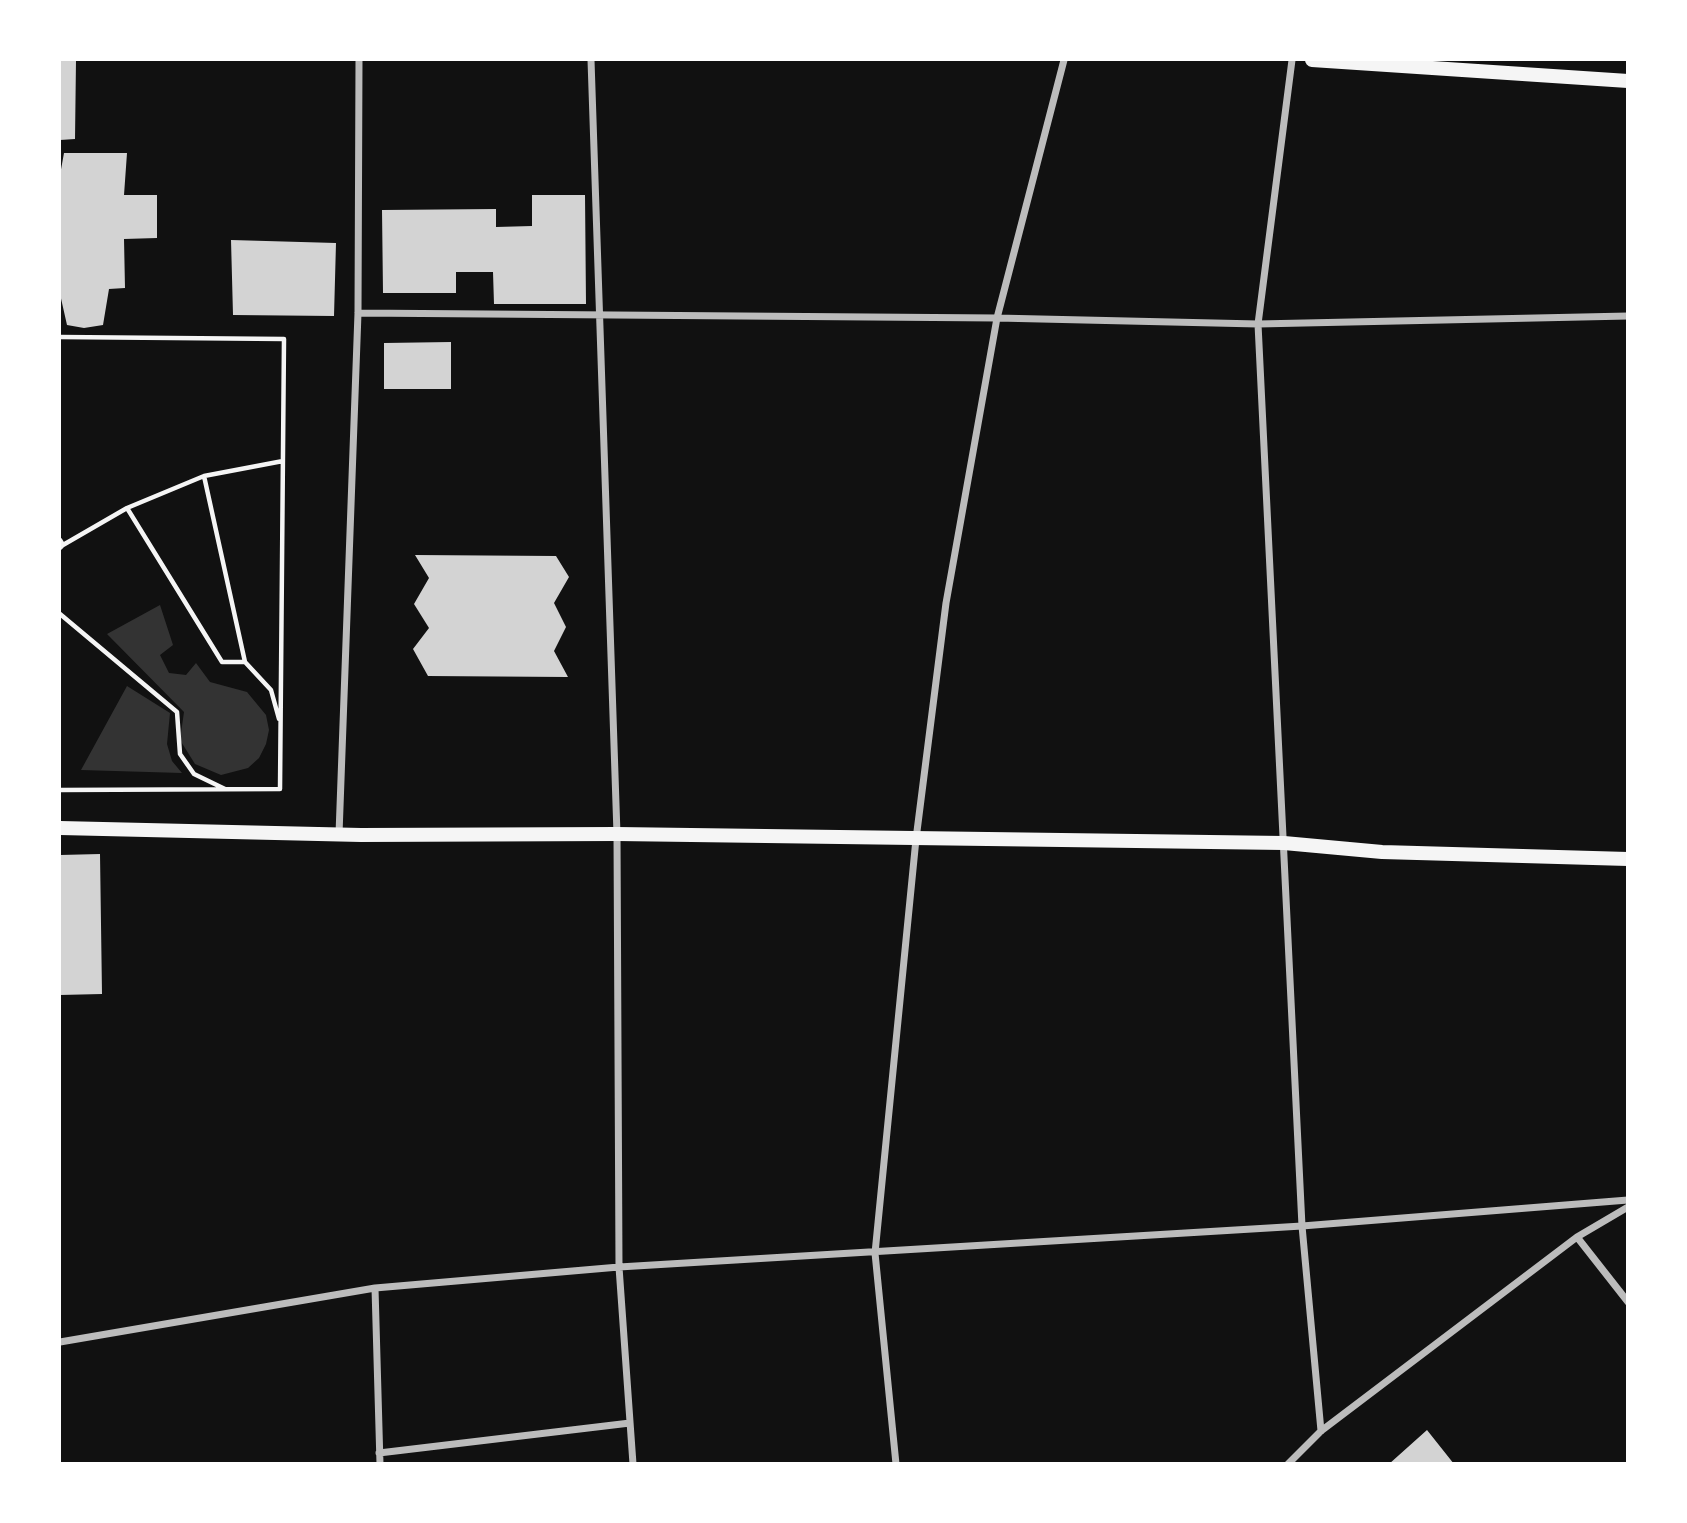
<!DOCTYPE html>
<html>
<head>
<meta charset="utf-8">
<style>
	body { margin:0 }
	#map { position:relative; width:1687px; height:1523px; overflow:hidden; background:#111; font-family:Rubik,sans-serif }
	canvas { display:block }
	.frame { position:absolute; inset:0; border:61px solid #fff; pointer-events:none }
</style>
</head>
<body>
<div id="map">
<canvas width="1687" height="1523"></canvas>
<div class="frame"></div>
</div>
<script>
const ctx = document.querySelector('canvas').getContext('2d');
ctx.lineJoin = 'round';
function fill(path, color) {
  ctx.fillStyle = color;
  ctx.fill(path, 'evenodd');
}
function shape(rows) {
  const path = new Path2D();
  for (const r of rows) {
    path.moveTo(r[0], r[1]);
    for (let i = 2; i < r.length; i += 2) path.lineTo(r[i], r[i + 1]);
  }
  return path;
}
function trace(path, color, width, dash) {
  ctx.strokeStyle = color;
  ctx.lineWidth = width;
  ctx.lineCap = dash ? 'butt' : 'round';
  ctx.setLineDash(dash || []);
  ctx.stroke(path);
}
fill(shape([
	[160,605,173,645,160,655,169,673,186,675,196,663,210,682,247,692,266,715,269,730,266,744,259,758,248,768,221,775,195,764,180,740,184,712,107,634],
	[127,686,170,713,167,744,172,761,182,773,81,770]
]), '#333');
fill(shape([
	[60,60,76,60,75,139,60,140],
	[64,153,127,153,124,195,157,195,157,238,124,239,125,288,109,289,103,325,84,328,67,325,60,294,60,175],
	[532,195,585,195,586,304,494,304,493,272,456,272,456,293,383,293,382,210,496,209,496,227,532,226],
	[231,240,336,243,334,316,233,315],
	[451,342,451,389,384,389,384,343],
	[415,555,556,556,569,577,554,603,566,627,554,651,568,677,428,676,413,649,429,628,414,604,429,578],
	[100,854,102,994,60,995,60,855],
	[1427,1430,1454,1464,1389,1464]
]), '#d3d3d3');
trace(shape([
	[60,337,284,339,280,789,60,790],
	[204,476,245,662],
	[127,508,204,476,283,461],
	[60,540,63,545,60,548],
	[63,545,127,508,222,662,245,662,271,690,279,719],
	[60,614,177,712,180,754,194,774,225,789]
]), '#f5f5f5', 4.5);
trace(shape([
	[591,60,617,834,619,1267,633,1464],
	[1292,60,1258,324,1302,1226,1321,1431],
	[358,313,997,318,1258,324,1628,316],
	[339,834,358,313,359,60],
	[1577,1237,1628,1302],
	[375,1288,380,1464],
	[60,1342,375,1288,619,1267,1302,1226,1628,1200],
	[379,1453,630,1423],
	[896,1464,875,1253,916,839,946,603,997,318,1064,60],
	[1288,1464,1321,1431,1577,1237,1628,1207]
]), '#bcbcbc', 7);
trace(shape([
	[1312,60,1628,81],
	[60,828,361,835,617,834,1284,843,1382,852,1628,859]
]), '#f5f5f5', 14);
</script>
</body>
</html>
